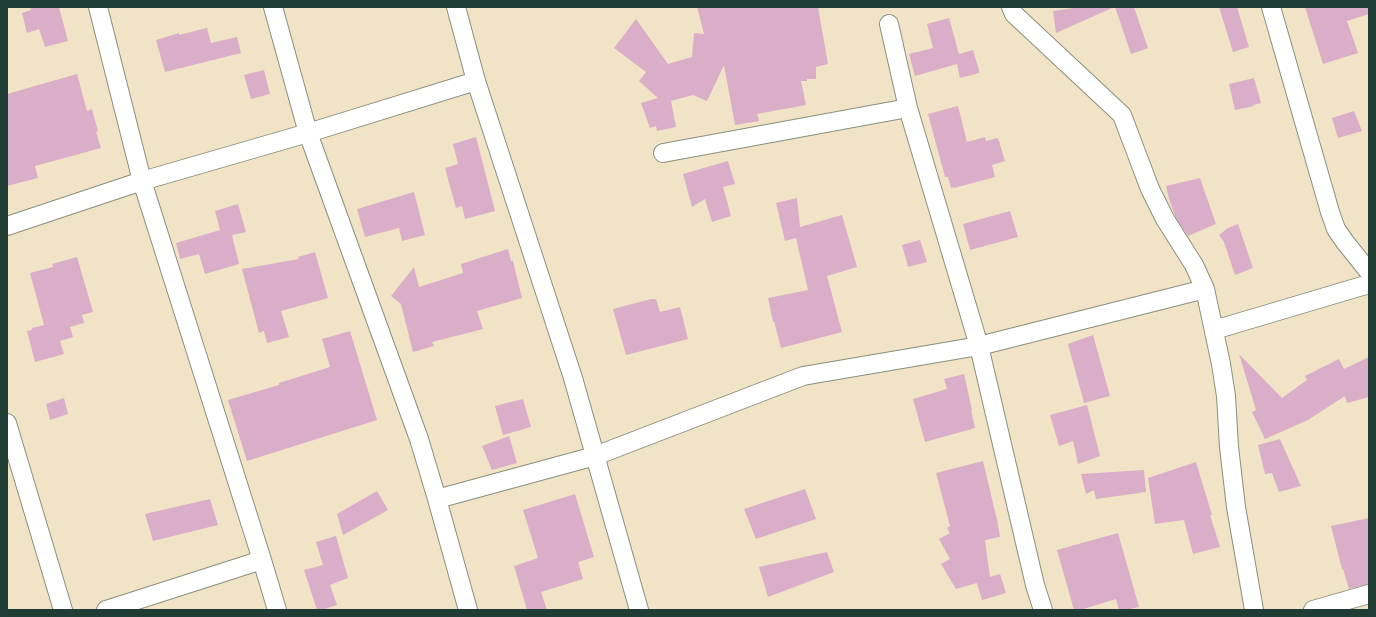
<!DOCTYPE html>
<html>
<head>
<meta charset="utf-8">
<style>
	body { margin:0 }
	#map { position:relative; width:1376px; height:617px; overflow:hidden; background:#f1e3c6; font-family:Cardo,serif }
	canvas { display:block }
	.frame { position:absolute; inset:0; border:8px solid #1f3d34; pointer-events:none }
</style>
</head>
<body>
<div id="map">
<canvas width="1376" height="617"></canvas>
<div class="frame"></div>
</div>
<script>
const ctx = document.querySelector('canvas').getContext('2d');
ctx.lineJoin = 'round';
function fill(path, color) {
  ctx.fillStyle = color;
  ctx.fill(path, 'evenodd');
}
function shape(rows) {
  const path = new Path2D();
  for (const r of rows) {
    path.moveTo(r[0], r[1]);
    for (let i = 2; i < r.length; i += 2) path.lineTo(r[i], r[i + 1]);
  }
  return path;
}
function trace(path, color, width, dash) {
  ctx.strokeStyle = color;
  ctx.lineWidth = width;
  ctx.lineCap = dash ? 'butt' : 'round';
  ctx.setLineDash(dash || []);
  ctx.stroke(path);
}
fill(shape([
	[30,7,59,7,68,41,45,47,39,29,27,33,22,13,31,10],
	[697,7,818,7,828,64,816,67,816,79,807,79,807,81,801,81,806,105,757,114,759,121,735,125,724,65,707,101,693,95,671,101,676,127,657,131,656,126,650,128,641,103,658,98,639,81,646,72,614,48,636,19,668,64,692,57,694,33,704,34],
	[1081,7,1112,8,1056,33,1053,11],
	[1115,7,1134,7,1148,48,1131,54],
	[1219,7,1237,7,1249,47,1233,52],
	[1305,7,1369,7,1369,14,1347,21,1358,53,1323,64],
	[949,18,959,54,973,50,979,70,979,73,960,78,957,64,915,76,909,54,933,48,927,24],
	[207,28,211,43,237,37,241,53,165,72,156,40,179,33,179,35],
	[264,70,270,94,251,99,244,75],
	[77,74,87,111,92,109,98,131,96,132,101,148,35,166,38,178,7,186,7,94],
	[1254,78,1261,103,1253,105,1254,106,1235,110,1229,84],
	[958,106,967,142,985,137,986,141,998,138,1005,161,992,165,995,177,954,188,954,187,951,188,948,177,945,177,928,114],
	[1354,111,1362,131,1338,138,1332,118],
	[476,137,495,211,465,219,462,206,456,208,445,168,458,164,453,144],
	[728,161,735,184,723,187,731,216,712,222,705,199,692,207,683,174],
	[1200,178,1216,224,1188,236,1176,218,1169,199,1166,186],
	[414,192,425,235,402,241,399,228,365,237,357,209],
	[797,198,800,227,842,215,857,267,827,276,842,332,781,348,774,321,773,322,768,298,808,290,796,238,785,241,776,203],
	[238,204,246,232,232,235,239,264,205,274,199,254,180,259,176,243,220,230,215,211],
	[1010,211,1018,237,970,250,963,224],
	[1238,224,1253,268,1235,275,1224,242,1219,235,1228,228],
	[920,240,927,262,908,267,902,245],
	[508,249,511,261,513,261,522,298,477,311,483,329,432,342,434,346,413,352,401,304,391,296,414,267,419,287,463,273,461,264],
	[315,252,328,298,281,311,289,337,267,343,264,331,259,333,242,269,299,259,298,257],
	[77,257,93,312,82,315,84,323,70,327,73,337,60,341,64,354,35,362,27,331,32,330,32,328,44,325,30,273,53,267,52,264],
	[651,299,656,299,660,312,680,307,688,339,626,355,613,309],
	[350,331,377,420,247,461,228,400,279,385,279,383,330,367,322,339],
	[1093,335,1110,396,1084,403,1068,344],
	[1239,354,1282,398,1307,380,1305,376,1339,359,1344,369,1369,357,1369,397,1347,403,1345,396,1308,420,1265,439,1252,412,1256,410],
	[964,374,972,410,971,410,975,428,925,442,913,399,947,389,944,379],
	[64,398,68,414,50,420,46,404],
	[523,399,531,427,503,435,495,406],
	[1087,405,1100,456,1078,464,1073,441,1059,446,1050,415],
	[509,436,517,463,492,470,482,446],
	[1280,439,1301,486,1279,492,1272,473,1265,474,1258,445],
	[983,461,998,524,1000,537,985,540,990,577,1000,574,1006,593,982,600,977,583,956,589,941,564,950,559,939,539,950,533,947,528,950,526,936,473],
	[1196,462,1212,515,1210,515,1220,547,1193,554,1184,520,1155,524,1148,478],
	[1144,470,1146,492,1096,499,1094,490,1086,494,1081,474],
	[805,489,816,519,756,539,744,509],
	[377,491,388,510,343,535,337,514],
	[575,494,594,557,578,562,583,579,541,592,547,610,527,610,514,566,538,558,523,510],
	[210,499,218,525,153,541,145,514],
	[1369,518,1369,584,1349,589,1343,569,1342,569,1331,526],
	[1118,533,1139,607,1126,610,1119,610,1116,599,1080,610,1074,610,1057,550],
	[336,536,348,578,330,585,337,605,322,610,317,610,304,570,323,565,316,542],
	[827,552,834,572,768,597,759,567]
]), '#daaec8');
const street = shape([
	[98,7,142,181,262,560,277,610],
	[273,7,308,133,419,439,437,499,468,610],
	[456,7,476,81,573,378,639,610],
	[1011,7,1014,14,1122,115,1150,189,1165,219,1194,265,1205,289,1221,364,1226,396,1229,447,1236,507,1254,610],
	[1271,7,1330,212,1336,229,1345,242,1369,272],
	[889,24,908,108,979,346,1035,585,1043,610],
	[663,153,908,108],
	[7,226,142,181,308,133,476,81],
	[1214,330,1369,284],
	[7,423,63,610],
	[437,499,595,456,803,376,979,346,1205,289],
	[106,610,262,560],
	[1313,610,1369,594]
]);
trace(street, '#88907d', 20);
trace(street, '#fff', 18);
</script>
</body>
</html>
